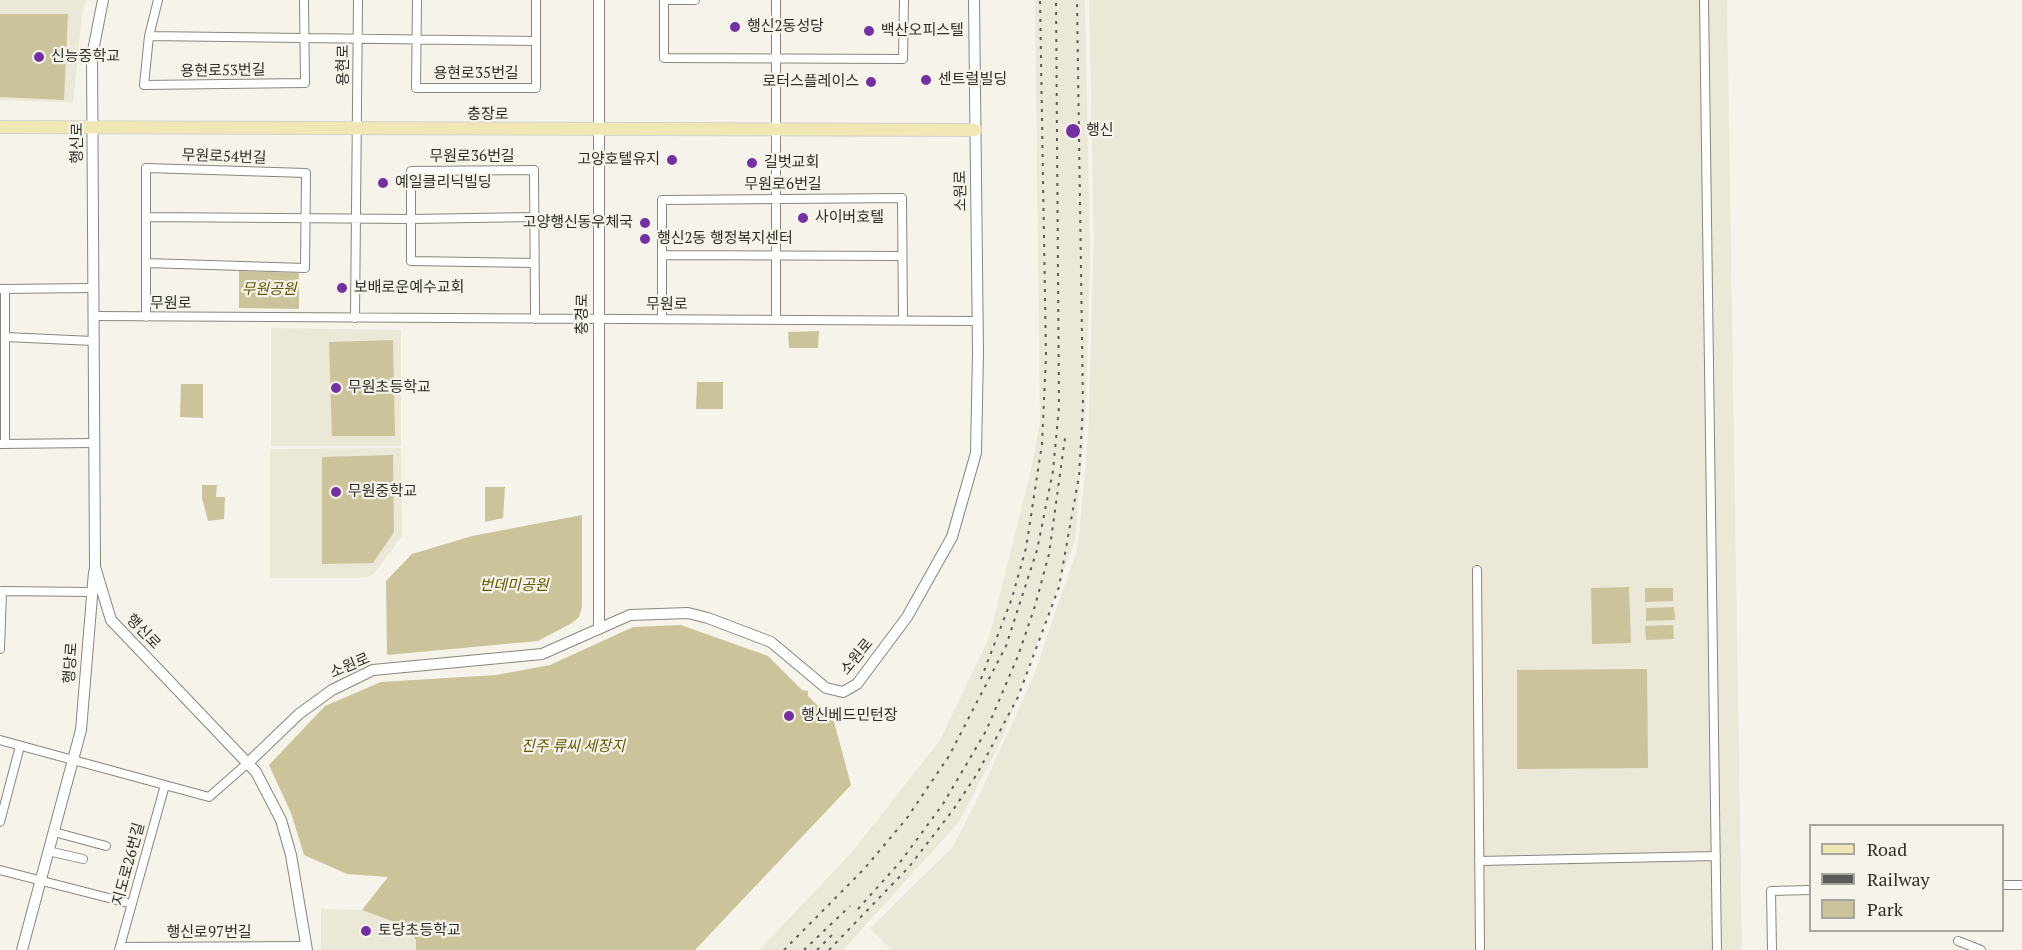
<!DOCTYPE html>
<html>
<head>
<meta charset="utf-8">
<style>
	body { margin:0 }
	#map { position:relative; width:2022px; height:950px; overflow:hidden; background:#f6f4ea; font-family:"PT Serif",serif }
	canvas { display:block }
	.legend { position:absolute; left:1809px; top:824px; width:195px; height:108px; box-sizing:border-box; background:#f6f4ea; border:2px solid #a6a59e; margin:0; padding:8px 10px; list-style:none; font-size:18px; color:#2f2e2b }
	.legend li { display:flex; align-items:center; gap:12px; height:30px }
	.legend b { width:30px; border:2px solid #a6a59e }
</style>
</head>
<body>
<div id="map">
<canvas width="2022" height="950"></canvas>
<ul class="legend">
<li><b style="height:8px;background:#f1e7b5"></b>Road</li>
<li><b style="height:8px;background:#5b5a56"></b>Railway</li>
<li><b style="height:16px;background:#cbc39a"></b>Park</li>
</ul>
</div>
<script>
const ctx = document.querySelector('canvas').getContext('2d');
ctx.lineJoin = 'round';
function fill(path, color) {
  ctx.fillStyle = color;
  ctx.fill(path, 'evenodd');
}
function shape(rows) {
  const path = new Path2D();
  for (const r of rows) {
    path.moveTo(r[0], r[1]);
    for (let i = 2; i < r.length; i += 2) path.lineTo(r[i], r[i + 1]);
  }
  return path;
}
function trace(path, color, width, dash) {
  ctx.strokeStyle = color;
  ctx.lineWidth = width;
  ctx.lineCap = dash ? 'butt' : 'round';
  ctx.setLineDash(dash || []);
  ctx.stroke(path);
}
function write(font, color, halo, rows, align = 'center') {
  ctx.font = font + ' "PT Serif","Noto Sans KR",serif';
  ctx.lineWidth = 4.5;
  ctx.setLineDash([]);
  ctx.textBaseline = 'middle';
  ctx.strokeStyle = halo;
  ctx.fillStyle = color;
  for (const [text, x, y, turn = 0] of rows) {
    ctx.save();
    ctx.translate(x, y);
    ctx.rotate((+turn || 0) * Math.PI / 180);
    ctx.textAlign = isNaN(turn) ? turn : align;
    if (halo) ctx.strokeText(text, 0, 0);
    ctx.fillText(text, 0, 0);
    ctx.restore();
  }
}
fill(shape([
	[0,0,87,0,82,14,73,103,0,100],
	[1035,0,1085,0,1090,256,1086,408,1075,540,1003,737,959,822,843,950,759,950,852,852,940,740,989,638,1031,470,1040,422],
	[1089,0,1727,0,1742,950,891,950,870,928,952,848,978,798,1034,675,1078,546,1088,437,1094,239],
	[271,328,401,330,401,446,271,446],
	[401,448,402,536,373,575,361,578,270,578,270,449],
	[321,909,362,910,408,927,416,940,416,950,321,950]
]), '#ece8d7');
fill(shape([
	[68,14,64,100,0,97,0,14],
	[239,271,299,273,299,309,239,308],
	[819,331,818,348,789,348,788,332],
	[393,340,395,436,332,436,329,342],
	[697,382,723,382,723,409,696,409],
	[181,384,203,384,203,418,180,417],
	[393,455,394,532,373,563,322,564,322,457],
	[202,485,217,485,216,497,225,497,224,519,208,521,202,498],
	[485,487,505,487,503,518,485,522],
	[582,515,582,607,579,617,572,623,538,641,387,655,386,581,412,554,472,536],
	[1629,587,1631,643,1592,644,1591,588],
	[1645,588,1673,588,1673,601,1645,602],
	[1674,607,1675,620,1646,621,1646,608],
	[681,625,768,656,802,690,808,691,808,696,834,722,851,785,695,950,416,950,416,940,408,927,362,910,388,877,347,874,304,855,291,813,269,765,325,706,381,682,496,675,550,665,633,627],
	[1673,625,1674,639,1646,640,1645,626],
	[1647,669,1648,768,1517,769,1517,670]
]), '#cbc39a');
const street = shape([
	[158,0,149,36,144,85,305,83,304,0],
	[417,0,416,88,536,88,536,0],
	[664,0,664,58,903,59,904,0],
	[664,0,695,0],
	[776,0,776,319],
	[1704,0,1717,950],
	[149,36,536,41],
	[146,217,412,219,534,217],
	[662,255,902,256],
	[534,263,411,261,411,171,534,170,535,310,535,319],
	[0,289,93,288],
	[94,316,978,321],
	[146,317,146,168,306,173,305,268,146,263],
	[355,318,358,0],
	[662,319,662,200,902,198,903,321],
	[5,337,93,341],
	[0,444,93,443],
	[5,444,5,289],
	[1477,570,1480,950],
	[0,649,2,591,91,592],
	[0,740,209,797,249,762],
	[0,822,20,746],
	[54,832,106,846],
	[48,851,83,859],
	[1479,861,1716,856],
	[0,870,132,904],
	[2002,885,2022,885],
	[1958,941,1981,950],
	[120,947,307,946],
	[119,950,165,785],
	[1772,950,1771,891,1810,890]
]);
const secondary = shape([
	[103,0,92,56,95,567,111,620,256,772,281,820,291,855,307,950],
	[599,0,599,629],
	[249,762,299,714,332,690,373,670,542,654,630,615,688,613,708,618,771,642,826,688,843,692,857,684,907,617,952,537,976,453,978,352,974,0],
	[22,950,81,730,94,572]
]);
const primary = shape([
	[0,127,975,130]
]);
trace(street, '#88867e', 10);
trace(secondary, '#88867e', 12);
trace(primary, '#d1d1d0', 14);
trace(street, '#fff', 8);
trace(secondary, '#fff', 10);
trace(primary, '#f1e7b5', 12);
trace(shape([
	[981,679,1012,598,1026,548,1042,444,1046,356,1040,0],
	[858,909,901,861,943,804,986,731,1018,656,1035,606,1049,554,1065,438],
	[784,950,865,868,907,818,949,756,1006,646,1037,550,1053,471,1059,407,1056,0],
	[804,950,850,906],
	[817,950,833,934],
	[829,950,909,867,953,810,977,774,1018,697,1059,587,1079,476,1083,406,1077,0]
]), '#5b5a56', 2, [3, 6]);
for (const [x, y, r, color] of [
	[735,27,6,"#742fa3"],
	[869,31,6,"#742fa3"],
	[39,57,6,"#742fa3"],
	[926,80,6,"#742fa3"],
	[871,82,6,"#742fa3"],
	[1073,131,8,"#742fa3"],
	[672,160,6,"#742fa3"],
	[752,163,6,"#742fa3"],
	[383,183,6,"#742fa3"],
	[803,218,6,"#742fa3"],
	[645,223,6,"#742fa3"],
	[645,239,6,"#742fa3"],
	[342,288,6,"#742fa3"],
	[336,388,6,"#742fa3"],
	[336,492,6,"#742fa3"],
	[789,716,6,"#742fa3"],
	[366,931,6,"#742fa3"]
]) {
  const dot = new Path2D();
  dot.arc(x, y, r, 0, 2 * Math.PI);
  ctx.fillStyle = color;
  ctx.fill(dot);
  trace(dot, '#f6f4ea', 2);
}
write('15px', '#2f2e2b', '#f6f4ea', [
	["행신2동성당",747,27],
	["백산오피스텔",881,31],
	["신능중학교",51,57],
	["센트럴빌딩",938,80],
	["로터스플레이스",859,82,"right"],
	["행신",1086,131],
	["고양호텔유지",660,160,"right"],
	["길벗교회",764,163],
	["예일클리닉빌딩",395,183],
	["사이버호텔",815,218],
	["고양행신동우체국",633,223,"right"],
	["행신2동 행정복지센터",657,239],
	["보배로운예수교회",354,288],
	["무원초등학교",348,388],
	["무원중학교",348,492],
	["행신베드민턴장",801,716],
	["토당초등학교",378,931]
], 'left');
write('15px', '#2f2e2b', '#f6f4ea', [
	["용현로",344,65,-90],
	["용현로53번길",223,71,-1],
	["용현로35번길",476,74],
	["충장로",488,115],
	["행신로",78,143,-90],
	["무원로54번길",224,157,2],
	["무원로36번길",472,157],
	["무원로6번길",783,185],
	["소원로",961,191,-91],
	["무원로",171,304],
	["무원로",667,305],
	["충경로",583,314,-90],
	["행신로",143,632,46],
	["소원로",857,657,-51],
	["행당로",71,663,-86],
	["소원로",350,666,-23],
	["지도로26번길",129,864,-75],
	["행신로97번길",209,933]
]);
write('italic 15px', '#655601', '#f6f4ea', [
	["무원공원",269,290],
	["번데미공원",514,586],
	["진주 류씨 세장지",573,747]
]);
</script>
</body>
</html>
